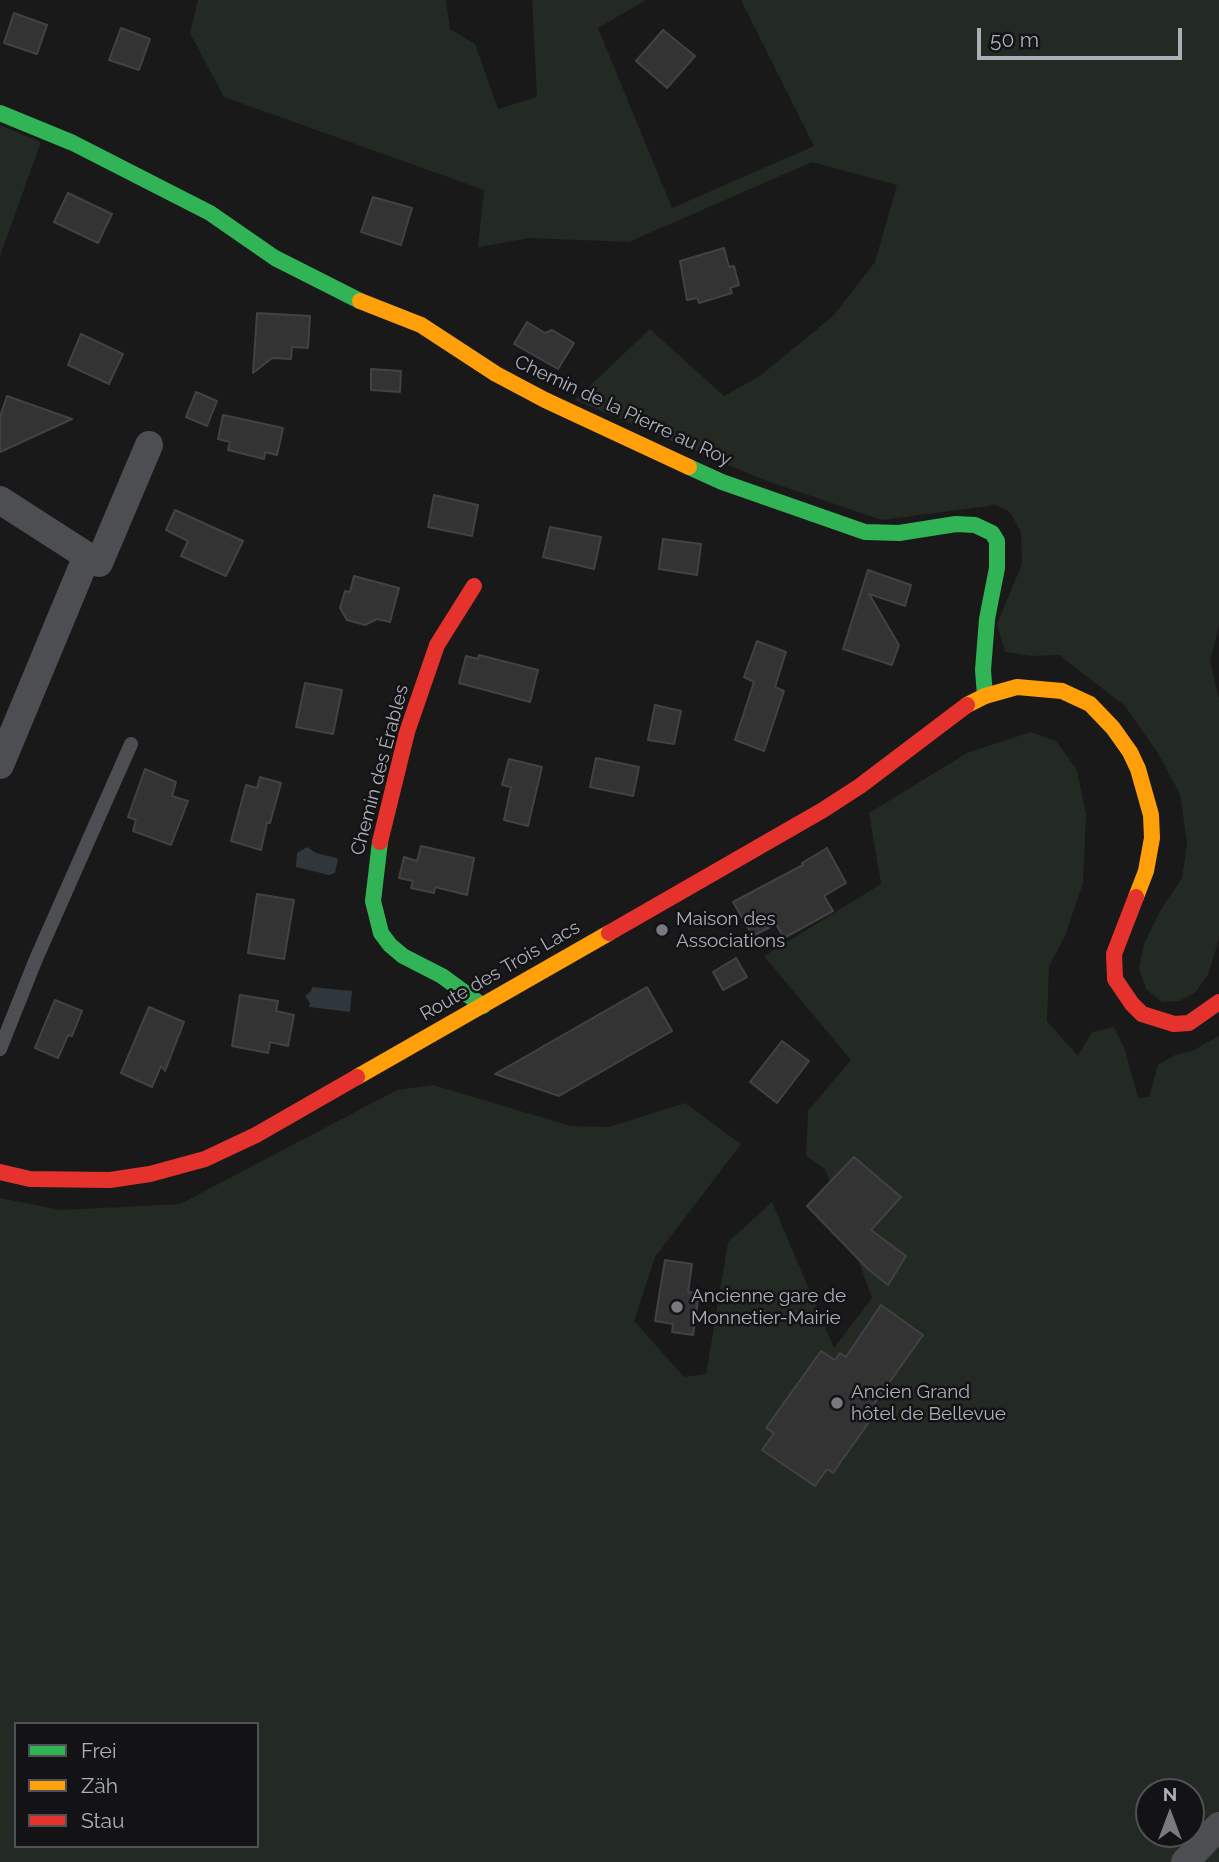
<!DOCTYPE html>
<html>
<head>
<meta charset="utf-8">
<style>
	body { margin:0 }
	#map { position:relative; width:1219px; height:1862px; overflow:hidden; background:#191919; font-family:Raleway,sans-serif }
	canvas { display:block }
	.legend { position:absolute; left:14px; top:1722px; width:245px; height:126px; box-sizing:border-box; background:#131315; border:2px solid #505156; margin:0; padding:9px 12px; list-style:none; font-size:21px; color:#abafb8 }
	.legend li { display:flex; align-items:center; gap:14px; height:35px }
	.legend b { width:35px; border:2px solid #505156 }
	.north { position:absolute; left:1135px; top:1778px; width:70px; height:70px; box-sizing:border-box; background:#131315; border:2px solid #505156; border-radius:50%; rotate:0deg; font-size:19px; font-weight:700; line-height:28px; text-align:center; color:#abafb8 }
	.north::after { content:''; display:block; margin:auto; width:24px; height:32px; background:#787a80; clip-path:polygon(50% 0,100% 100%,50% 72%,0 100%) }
	.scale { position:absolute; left:977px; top:28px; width:205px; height:32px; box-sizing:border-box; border:4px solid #abafb8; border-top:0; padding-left:9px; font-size:21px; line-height:24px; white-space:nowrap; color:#abafb8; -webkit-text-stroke:5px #131315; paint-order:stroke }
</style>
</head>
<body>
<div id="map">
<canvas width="1219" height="1862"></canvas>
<ul class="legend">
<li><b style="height:9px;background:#30b455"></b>Frei</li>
<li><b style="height:9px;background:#ff9f0a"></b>Zäh</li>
<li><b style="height:9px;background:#e5322d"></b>Stau</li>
</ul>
<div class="north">N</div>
<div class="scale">50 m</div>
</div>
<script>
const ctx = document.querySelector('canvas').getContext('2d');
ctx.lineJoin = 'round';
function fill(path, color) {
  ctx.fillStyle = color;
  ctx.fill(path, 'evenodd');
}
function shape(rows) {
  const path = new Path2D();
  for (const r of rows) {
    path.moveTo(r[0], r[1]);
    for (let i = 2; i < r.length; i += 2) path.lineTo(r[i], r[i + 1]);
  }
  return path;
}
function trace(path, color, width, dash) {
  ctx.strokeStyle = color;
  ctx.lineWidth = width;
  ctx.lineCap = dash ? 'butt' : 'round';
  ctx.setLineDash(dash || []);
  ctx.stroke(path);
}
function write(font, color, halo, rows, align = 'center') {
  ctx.font = font + ' Raleway,sans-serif';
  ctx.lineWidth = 5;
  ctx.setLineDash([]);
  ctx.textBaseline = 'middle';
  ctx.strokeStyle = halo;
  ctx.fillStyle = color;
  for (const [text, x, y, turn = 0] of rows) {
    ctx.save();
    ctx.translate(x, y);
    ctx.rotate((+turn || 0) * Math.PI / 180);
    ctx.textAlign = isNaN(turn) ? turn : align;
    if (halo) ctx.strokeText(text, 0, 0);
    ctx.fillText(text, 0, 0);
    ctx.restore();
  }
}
fill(shape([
	[198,0,446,0,450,29,475,44,498,109,537,97,532,0,646,0,598,28,672,208,814,146,741,0,1219,0,1219,625,1210,661,1219,699,1219,939,1208,975,1195,993,1179,1001,1162,1002,1146,989,1139,968,1144,944,1160,911,1182,878,1187,843,1180,794,1157,752,1125,706,1059,655,1031,656,1005,652,997,624,1022,564,1021,532,1010,512,996,505,882,520,764,480,575,400,650,329,724,396,760,376,833,316,875,262,897,185,812,162,629,242,530,238,478,247,484,190,224,97,190,33],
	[0,125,41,142,0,256],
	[1031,732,1056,741,1077,770,1086,815,1083,883,1065,936,1049,966,1047,1021,1078,1056,1092,1032,1114,1027,1125,1050,1138,1098,1149,1097,1158,1065,1175,1055,1192,1051,1219,1036,1219,1862,0,1862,0,1198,61,1210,180,1204,397,1090,433,1085,571,1126,609,1127,685,1103,741,1144,655,1257,634,1321,684,1377,706,1374,728,1242,772,1202,834,1348,872,1298,825,1169,806,1156,808,1111,851,1060,764,956,881,884,869,813,967,753],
	[16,1724,257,1724,257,1846,16,1846],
	[1149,1792,1191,1792,1191,1834,1149,1834]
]), '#232923');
fill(shape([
	[307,847,316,853,336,858,338,859,335,873,329,875,296,867,297,853],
	[312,987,352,991,350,1012,309,1007,310,1003,305,996,311,991]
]), '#2f363c');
const building = shape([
	[14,13,47,25,37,54,4,43,14,13],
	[121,28,150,39,139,70,109,60,121,28],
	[663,30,695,56,667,88,636,61,663,30],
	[68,193,112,214,98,243,54,222,68,193],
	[373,197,412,208,401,245,361,232,373,197],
	[724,248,729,267,734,266,739,285,730,288,732,293,699,303,697,298,687,300,680,261,724,248],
	[257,313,310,316,308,348,292,347,291,359,272,358,253,373,257,313],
	[527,322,545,333,552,330,574,343,558,369,514,344,527,322],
	[81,334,123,354,109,384,68,365,81,334],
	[371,369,401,371,400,392,371,390,371,369],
	[196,392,217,401,207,426,186,417,196,392],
	[7,396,72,419,0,452,0,417,7,396],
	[223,415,283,428,277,455,265,452,264,459,228,450,230,442,218,439,223,415],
	[434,495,478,505,472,536,428,527,434,495],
	[175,510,243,541,226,576,181,556,188,541,166,530,175,510],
	[550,527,601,537,594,569,543,557,550,527],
	[663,539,701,544,697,575,659,569,663,539],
	[868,570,911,585,905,606,869,594,899,645,892,665,843,649,868,570],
	[354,576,399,588,390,622,377,619,365,625,347,620,340,608,345,591,350,592,354,576],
	[757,641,786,652,775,687,784,691,764,751,735,740,754,682,744,677,757,641],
	[479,655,538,670,530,702,459,683,466,656,478,659,479,655],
	[305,683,342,690,333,734,296,727,305,683],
	[655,705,681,711,674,744,648,740,655,705],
	[596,758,639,767,633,796,590,787,596,758],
	[509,759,542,767,528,826,504,820,511,787,502,785,509,759],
	[145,769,176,782,172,796,188,801,171,845,133,831,136,820,128,817,145,769],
	[260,777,281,783,270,823,267,823,261,850,231,841,246,785,257,788,260,777],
	[421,846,474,858,467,895,435,887,434,893,411,888,413,881,399,878,404,857,417,861,421,846],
	[827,848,846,883,824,896,833,911,784,938,776,924,753,936,733,902,803,865,802,863,827,848],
	[257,894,294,900,284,959,248,953,257,894],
	[736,958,747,977,723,990,713,972,736,958],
	[647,987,672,1031,559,1096,495,1074,647,987],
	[240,995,278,1001,276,1011,294,1015,288,1046,270,1042,268,1053,232,1046,240,995],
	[55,1000,82,1011,72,1036,68,1035,58,1058,35,1048,55,1000],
	[149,1007,184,1022,165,1071,161,1066,152,1087,121,1073,149,1007],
	[782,1041,809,1061,777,1103,750,1082,782,1041],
	[854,1157,901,1197,871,1230,906,1256,888,1285,868,1269,807,1206,854,1157],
	[665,1260,692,1264,688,1292,699,1293,693,1335,672,1332,673,1324,655,1321,665,1260],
	[881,1305,923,1335,869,1411,874,1415,833,1473,827,1469,815,1486,762,1450,774,1433,766,1428,821,1351,835,1360,840,1353,846,1357,881,1305]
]);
fill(building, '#333334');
trace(building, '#414245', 2);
trace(shape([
	[0,1049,36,959,131,744]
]), '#4d4e51', 14);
trace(shape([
	[0,500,87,556],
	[0,765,87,556,99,563,149,445],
	[1185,1862,1219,1826]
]), '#4d4e51', 28);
trace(shape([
	[0,113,73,143,210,213,275,258,360,301],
	[689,467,722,482,865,532,899,533,956,524,975,525,992,533,997,541,997,568,987,619,983,670,985,696],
	[380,842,373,901,381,933,390,945,403,956,442,976,483,1006]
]), '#30b455', 16);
trace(shape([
	[360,301,421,325,496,374,545,400,689,467],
	[967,705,985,696,1017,687,1062,691,1090,704,1113,728,1130,752,1138,769,1151,815,1152,838,1146,871,1136,897],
	[357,1077,609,933]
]), '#ff9f0a', 16);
trace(shape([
	[380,842,407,732,437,645,474,586],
	[1136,897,1114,954,1115,979,1132,1004,1142,1014,1174,1024,1189,1023,1219,1002],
	[609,933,823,810,860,786,967,705],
	[0,1172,30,1179,110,1180,150,1174,205,1159,256,1135,357,1077]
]), '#e5322d', 16);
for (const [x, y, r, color] of [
	[662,930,7,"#787a80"],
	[677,1307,7,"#787a80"],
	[837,1403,7,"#787a80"]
]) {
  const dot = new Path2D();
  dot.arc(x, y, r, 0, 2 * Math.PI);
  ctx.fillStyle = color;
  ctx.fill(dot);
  trace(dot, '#131315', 2.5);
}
write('19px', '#abafb8', '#131315', [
	["Chemin de la Pierre au Roy",623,411,25],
	["Chemin des Érables",380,770,-75],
	["Route des Trois Lacs",500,971,-30]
]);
write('19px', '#abafb8', '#131315', [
	["Maison des",676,919],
	["Associations",676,941],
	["Ancienne gare de",691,1296],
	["Monnetier-Mairie",691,1318],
	["Ancien Grand",851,1392],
	["hôtel de Bellevue",851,1414]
], 'left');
</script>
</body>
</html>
